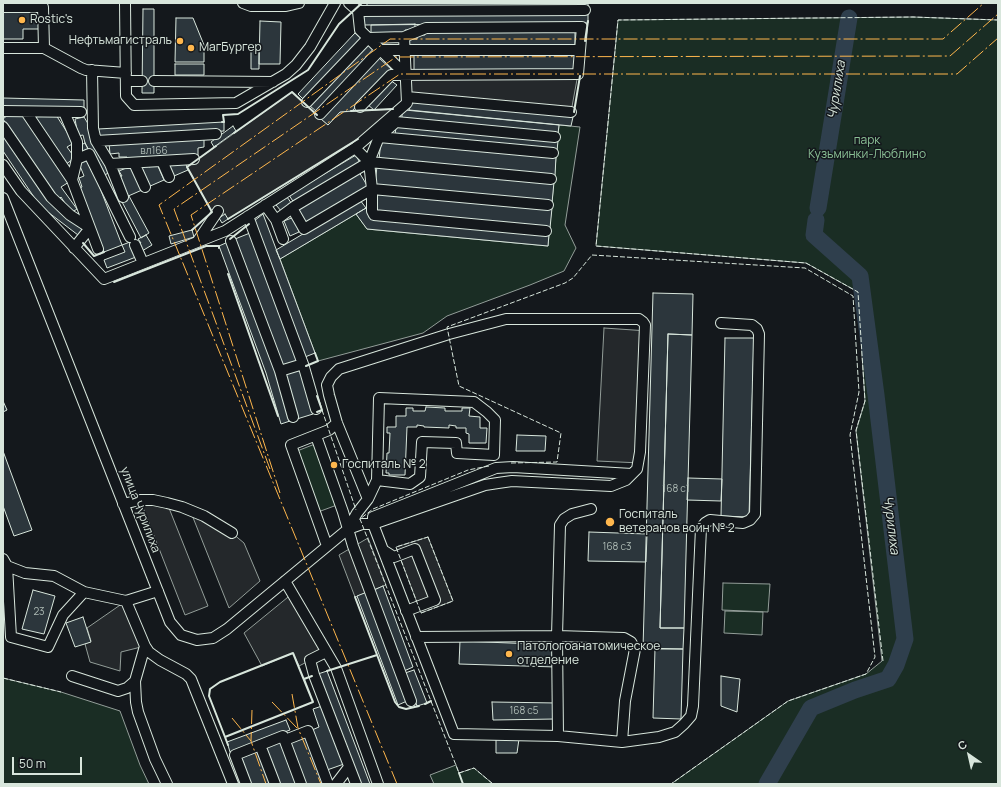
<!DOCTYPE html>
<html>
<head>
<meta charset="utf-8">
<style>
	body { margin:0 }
	#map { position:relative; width:1001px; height:787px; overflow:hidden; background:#14181c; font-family:Manrope,sans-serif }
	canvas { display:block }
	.frame { position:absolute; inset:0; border:4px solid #d8e6dc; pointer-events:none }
	.north { position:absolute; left:949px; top:735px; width:40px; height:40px; -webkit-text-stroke:3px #14181c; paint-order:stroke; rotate:326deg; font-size:11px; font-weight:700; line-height:16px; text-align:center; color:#d8e6dc }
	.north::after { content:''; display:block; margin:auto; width:14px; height:18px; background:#d8e6dc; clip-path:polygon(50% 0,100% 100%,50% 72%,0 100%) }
	.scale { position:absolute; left:12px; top:757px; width:70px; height:18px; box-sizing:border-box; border:2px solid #d8e6dc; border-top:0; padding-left:5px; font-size:12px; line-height:14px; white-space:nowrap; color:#d8e6dc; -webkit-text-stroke:3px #14181c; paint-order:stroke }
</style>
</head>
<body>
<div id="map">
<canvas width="1001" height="787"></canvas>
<div class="frame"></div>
<div class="north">С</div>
<div class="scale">50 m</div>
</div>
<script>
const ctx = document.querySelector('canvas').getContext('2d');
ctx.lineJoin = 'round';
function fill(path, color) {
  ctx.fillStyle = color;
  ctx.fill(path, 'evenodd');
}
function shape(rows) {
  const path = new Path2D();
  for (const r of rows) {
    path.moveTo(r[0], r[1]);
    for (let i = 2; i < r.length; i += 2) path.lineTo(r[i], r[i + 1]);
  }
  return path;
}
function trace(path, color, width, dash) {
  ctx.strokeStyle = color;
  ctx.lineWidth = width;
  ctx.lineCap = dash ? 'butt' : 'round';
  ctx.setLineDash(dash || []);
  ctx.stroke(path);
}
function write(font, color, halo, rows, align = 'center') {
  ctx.font = font + ' Manrope,sans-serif';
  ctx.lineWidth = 3;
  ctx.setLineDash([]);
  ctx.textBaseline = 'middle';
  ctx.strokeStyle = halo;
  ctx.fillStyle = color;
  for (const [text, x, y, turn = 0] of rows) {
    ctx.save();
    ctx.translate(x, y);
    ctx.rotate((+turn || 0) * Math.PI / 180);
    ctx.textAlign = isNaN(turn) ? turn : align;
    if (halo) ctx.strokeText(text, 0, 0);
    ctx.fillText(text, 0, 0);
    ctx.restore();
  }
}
const green = shape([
	[913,17,998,20,998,784,671,784,788,701,866,674,882,661,856,431,865,401,858,292,806,263,596,246,618,20,913,17],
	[559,125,580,127,565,225,576,248,564,271,530,285,447,316,423,333,318,361,280,259,356,214,367,229,548,246,559,125],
	[315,444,337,505,318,512,297,451,315,444],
	[723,583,770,584,768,612,722,610,723,583],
	[725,611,763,612,762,635,724,633,725,611],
	[3,678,61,692,120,711,140,765,149,784,3,784,3,678],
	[456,765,459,773,474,768,493,784,434,784,430,775,456,765]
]);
fill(green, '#1a2d24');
trace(green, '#939e99', 1);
const parking = shape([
	[578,74,571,112,409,97,411,75,578,74],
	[292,92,328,125,340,112,393,109,359,139,228,219,225,215,219,218,212,212,187,167,292,92],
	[604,328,648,331,641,463,597,461,604,328],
	[140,500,167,503,208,606,185,615,140,500],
	[190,510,232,533,244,543,260,581,229,608,190,510],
	[428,537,453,601,421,613,396,547,428,537],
	[368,538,386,585,355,597,339,555,368,538],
	[293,593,326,652,299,666,293,653,262,666,244,633,293,593],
	[126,601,145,646,121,652,120,671,90,662,85,644,91,641,87,628,126,601]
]);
fill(parking, '#24282b');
trace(parking, '#939e99', 1);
trace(shape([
	[818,208,849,18],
	[767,784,811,708,855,690,888,679,896,665,905,639,876,395,860,276,814,235,816,220]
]), '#2f3f4d', 17);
const building = shape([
	[367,3,588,3,588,7,367,8,367,3],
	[143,9,154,9,154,93,142,93,143,9],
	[3,10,40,10,40,29,23,29,23,39,3,39,3,10],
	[588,14,588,23,363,25,363,15,588,14],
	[176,18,193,18,204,45,204,62,175,62,176,18],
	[260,21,281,22,280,64,259,64,260,21],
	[415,24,415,30,405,30,405,34,371,34,371,25,415,24],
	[575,30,575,47,409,47,409,39,417,39,417,35,425,35,425,31,575,30],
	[355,33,362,39,304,100,298,94,355,33],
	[368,44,374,50,317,112,310,106,368,44],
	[251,51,259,51,259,69,251,69,251,51],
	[575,54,576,70,414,71,414,55,575,54],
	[379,58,391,69,352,111,340,112,328,125,321,119,379,58],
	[175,64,204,64,204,75,175,75,175,64],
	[390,80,397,85,374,110,367,104,390,80],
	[3,98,84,100,84,109,3,107,3,98],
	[411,101,573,117,571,126,409,110,411,101],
	[405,110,559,125,558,134,402,119,402,112,405,110],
	[9,114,23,115,69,182,61,187,77,209,71,213,61,197,58,200,3,119,9,114],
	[40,115,56,115,74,143,67,147,75,158,66,164,35,118,40,115],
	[84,117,90,127,110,172,103,176,85,143,83,135,78,136,75,119,84,117],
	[224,122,224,131,99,138,98,129,224,122],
	[233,126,236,131,214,147,211,142,233,126],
	[396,126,558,141,557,151,395,136,396,126],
	[3,135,84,228,78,235,40,206,3,151,3,135],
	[204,138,204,147,198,148,198,157,127,161,127,157,119,157,119,153,110,154,109,143,204,138],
	[381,140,556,156,555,176,379,160,381,140],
	[85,143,89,151,83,154,79,146,85,143],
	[356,155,360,163,294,203,289,195,356,155],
	[88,157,122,245,104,252,80,188,82,187,79,178,84,176,78,161,88,157],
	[177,162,179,165,185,162,188,170,174,176,169,165,177,162],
	[147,164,149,167,157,164,164,180,148,187,139,167,147,164],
	[131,166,142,190,126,197,118,178,122,176,119,171,131,166],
	[377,166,554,182,552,203,375,186,377,166],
	[359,172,368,187,305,225,296,210,359,172],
	[376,191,552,208,550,228,374,212,376,191],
	[129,196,149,233,141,238,121,200,129,196],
	[287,197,292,204,282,212,276,205,287,197],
	[360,200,366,208,280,259,276,250,360,200],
	[366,208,373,217,549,234,548,246,367,229,356,214,366,208],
	[225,214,228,219,222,223,219,218,225,214],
	[263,214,315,353,305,357,254,221,263,214],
	[294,217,299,232,290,236,284,221,294,217],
	[192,230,194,237,171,244,169,236,192,230],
	[250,233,298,361,283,367,235,239,250,233],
	[146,235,152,245,142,251,138,245,141,243,138,239,146,235],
	[130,242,136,257,107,268,104,260,125,252,122,245,130,242],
	[228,242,276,370,290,421,281,424,266,373,219,246,228,242],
	[653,293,693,294,692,335,668,334,660,628,684,628,683,649,643,648,653,293],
	[668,334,692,335,684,628,660,628,668,334],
	[725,338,754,338,749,517,721,516,725,338],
	[300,369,313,414,297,419,285,373,300,369],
	[3,401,7,410,3,412,3,401],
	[426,407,445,408,445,411,462,411,462,408,470,408,469,416,480,417,480,428,487,428,486,443,469,443,469,434,466,433,466,428,456,428,456,426,449,425,449,428,424,427,424,426,417,425,417,427,407,427,405,475,389,475,389,473,386,473,387,453,389,453,390,433,387,433,387,427,396,427,396,416,406,416,406,408,413,408,413,411,425,411,426,407],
	[517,435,546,436,545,451,516,451,517,435],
	[3,451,32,530,14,536,3,506,3,451],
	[688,478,722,479,721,501,687,500,688,478],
	[589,532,647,534,646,562,588,561,589,532],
	[383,586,413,667,404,671,374,590,383,586],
	[33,590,55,596,44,634,22,629,33,590],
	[367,592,407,701,398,705,357,596,367,592],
	[83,617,91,642,75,647,66,623,83,617],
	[460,641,559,645,556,667,459,664,460,641],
	[655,649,683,649,681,719,653,718,655,649],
	[414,670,427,703,417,706,405,673,414,670],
	[327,671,370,784,360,784,318,674,327,671],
	[721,676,740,679,737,712,721,706,721,676],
	[492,702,557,703,555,719,493,720,492,702],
	[322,706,344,764,327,770,312,730,319,727,313,709,322,706],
	[286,720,290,730,230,752,227,742,286,720],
	[306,736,325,784,305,784,289,743,306,736],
	[496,739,519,739,517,753,496,753,496,739],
	[281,742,298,784,278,784,264,748,281,742],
	[259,751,271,784,251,784,241,758,259,751]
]);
fill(building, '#2c363c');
trace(building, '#d8e6dc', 1);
const minor = shape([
	[125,3,126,96,134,105,236,103,286,74,296,65,310,47,335,3],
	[243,3,251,6,286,6,299,3],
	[349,3,358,11,585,10],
	[3,7,43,7,44,48],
	[358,11,360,30,406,75],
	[3,48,44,48,81,68,86,70,126,73],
	[92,70,93,128,96,141,110,164,123,197],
	[126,81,142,81],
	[154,81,273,82],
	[407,97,571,112],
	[307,102,368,38,404,37,426,28,582,27,578,74,391,75,360,107],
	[3,111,81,112],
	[26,112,72,180,98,249],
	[64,112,77,142,77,159,72,180],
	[320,114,380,50,580,50],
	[3,127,51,197,70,215,90,228,74,248],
	[379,137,553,153],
	[96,141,216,134],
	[355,148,369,162,372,189,372,211,374,215,546,231],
	[77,159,89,154,130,237],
	[162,161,169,177],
	[369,162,379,137,396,122,555,137],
	[134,163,145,187],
	[110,164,194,159],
	[3,165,21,191,104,279,225,231,355,148,407,103,404,37],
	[3,198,170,622,181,635,197,640,213,638,227,629,348,529,362,524,373,524,485,485,498,483,512,481,611,486,626,480,637,469,640,452,645,325,643,322,639,319,506,319,449,334,339,369,331,377,327,385,329,395,337,423,368,499,357,513,348,529],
	[265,205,276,220,283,239],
	[292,208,304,229,372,189,548,205],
	[248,216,303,364,316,409],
	[276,220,295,206,369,162,551,179],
	[231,241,280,371,293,417],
	[197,242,218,211],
	[135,245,143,263],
	[280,371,303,364],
	[316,436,343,512,353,546,411,701],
	[632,474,513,467,496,468,373,517,373,524,454,734,558,736,622,742,659,737,675,732,684,724,691,716,693,706,701,528,705,523,710,520,743,523,750,520,755,514,759,334,757,329,752,325,721,323],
	[368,499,377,480,379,398,474,402,487,412,495,420,494,455,457,453,456,443,422,442,420,477,410,484,377,480],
	[123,504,140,500,153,500,167,503,182,507,204,516,232,533],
	[327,546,291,445,329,430,337,423],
	[383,550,394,557,415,549,435,600,406,611],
	[3,559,7,566,25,573,54,576,84,592,126,601],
	[7,566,11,637,48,647,63,615,84,592],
	[285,581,336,668,378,784],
	[158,591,126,601,145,646,149,652,160,660,186,674,191,679,233,784],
	[416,637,557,636,624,638,631,642,635,649,625,701,622,742],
	[145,646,135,681,136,702,138,712,155,759,167,784],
	[326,652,310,660,314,675,356,784],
	[72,676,118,691,127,688,135,681],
	[558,736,557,636,560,525,564,519,572,514,591,509],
	[285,740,308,731,328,784],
	[260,745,275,784],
	[246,784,235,755,283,736,301,784],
	[336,784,349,767]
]);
trace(minor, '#d8e6dc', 12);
trace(minor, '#14181c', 10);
trace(shape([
	[322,410,356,510],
	[511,463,557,462,561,433,459,386,447,327,565,283,573,278,592,255,805,268,853,296,859,392,850,435,875,657,866,674,788,701,671,784],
	[489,466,468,470,373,509,360,519,459,773,474,768,493,784],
	[428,537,453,601,421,613,396,547,428,537],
	[883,661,856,430,865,401,858,292,806,263,596,246,618,20,913,17,998,20],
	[3,678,61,692]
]), '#d8e6dc', 1, [5, 2]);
trace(shape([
	[585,41,588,21],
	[351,111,393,109],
	[574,112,580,76],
	[222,122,224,122,223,115,238,114,308,70,339,24,362,3],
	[234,133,292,92,317,115],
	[228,219,358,139],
	[192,230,212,212,187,167,216,146],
	[230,239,249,224],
	[83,243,94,256,104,252],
	[228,274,278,416],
	[114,282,206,246,219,246,219,248],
	[306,366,318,361,315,353],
	[317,396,322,410,317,412],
	[355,597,395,702,399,707,406,709,419,706],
	[293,653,313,702,225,737,209,696,210,689,220,682,293,653],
	[327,671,377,655],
	[425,704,431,701],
	[228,745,225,737,313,702,304,679,312,676],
	[459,773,463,784]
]), '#d8e6dc', 2);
trace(shape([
	[270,469,174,209,396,57,950,56,998,14],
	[280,493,191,215,400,74,957,74,998,38],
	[292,694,298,728,321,784],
	[272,702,297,728],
	[252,710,251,741,266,784],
	[232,718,251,741],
	[397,784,159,205,390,39,943,39,984,3]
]), '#ffb74d', 1, [14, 3, 2, 3]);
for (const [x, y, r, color] of [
	[22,20,4,"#ffb74d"],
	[180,41,4,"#ffb74d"],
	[191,48,4,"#ffb74d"],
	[334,465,4,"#ffb74d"],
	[610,522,5,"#ffb74d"],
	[509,654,4,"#ffb74d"]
]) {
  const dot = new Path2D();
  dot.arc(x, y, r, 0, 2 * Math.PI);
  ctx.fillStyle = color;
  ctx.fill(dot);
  trace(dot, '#14181c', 1.5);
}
write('10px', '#adbab4', null, [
	["вл166",154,151],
	["168 с1",676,489],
	["168 с3",617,547],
	["23",39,612],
	["168 с5",524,711]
]);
write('12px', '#d8e6dc', '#14181c', [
	["Rostic's",30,20],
	["Нефтьмагистраль",172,41,"right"],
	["МагБургер",199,48],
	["Госпиталь № 2",342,465],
	["Госпиталь",619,515],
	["ветеранов войн № 2",619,529],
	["Патологоанатомическое",517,647],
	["отделение",517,661]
], 'left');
write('12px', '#8ac095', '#14181c', [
	["парк",867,141],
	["Кузьминки-Люблино",867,155]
]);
write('12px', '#d8e6dc', '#14181c', [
	["улица Чурилиха",140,510,69]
]);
write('italic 13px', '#d8e6dc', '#14181c', [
	["Чурилиха",837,90,-81],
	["Чурилиха",891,525,83]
]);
</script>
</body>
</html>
